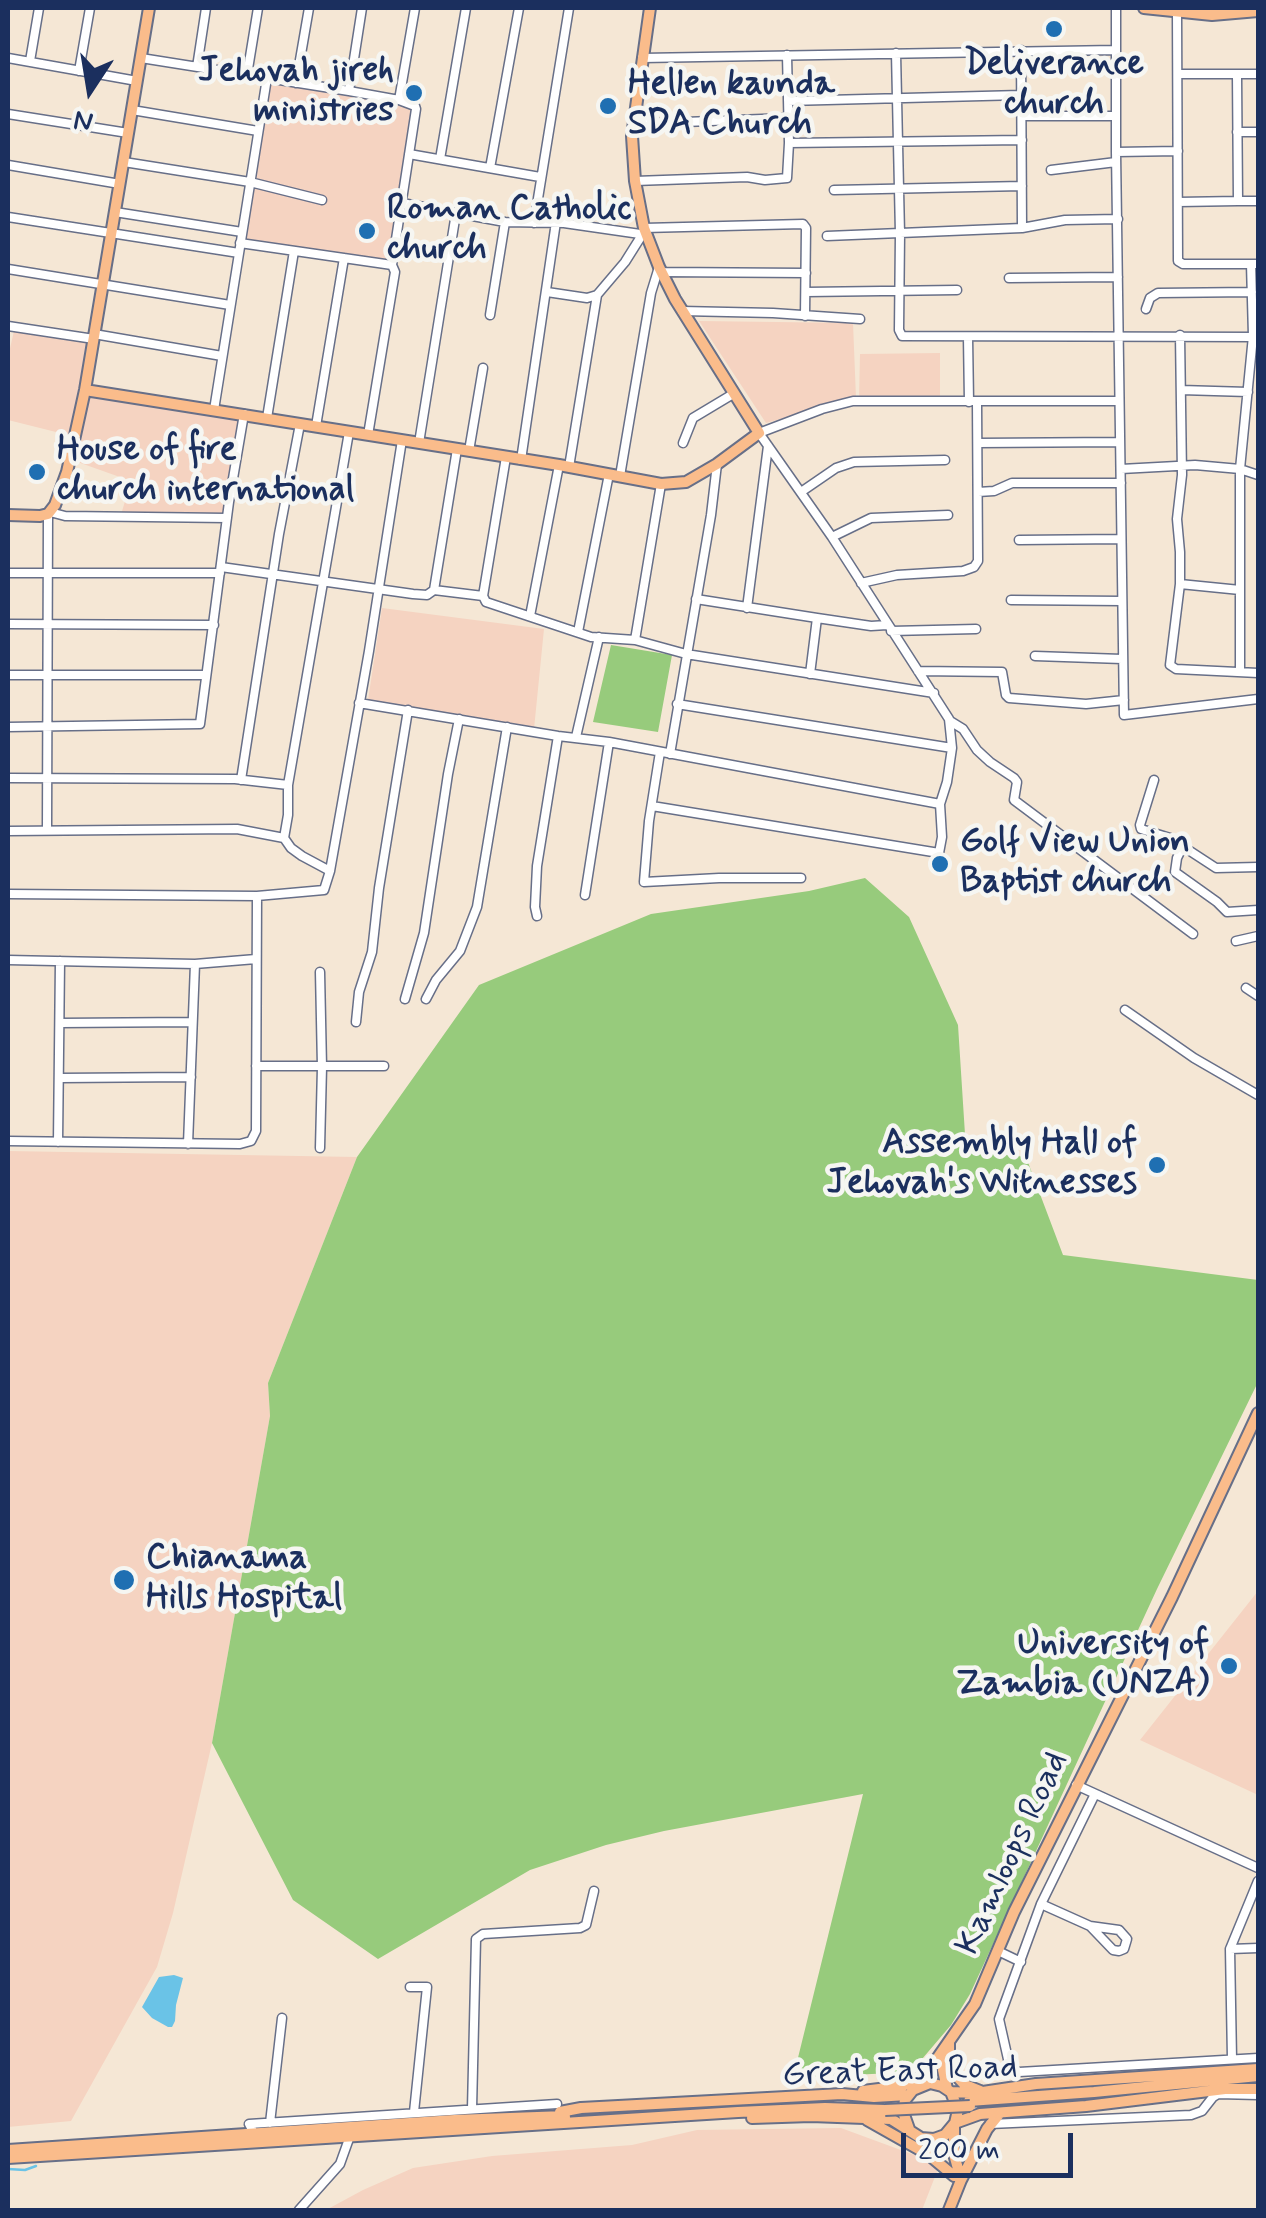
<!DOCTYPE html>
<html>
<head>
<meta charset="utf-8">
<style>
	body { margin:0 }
	#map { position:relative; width:1266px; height:2218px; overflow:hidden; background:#f5e7d5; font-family:Mynerve,sans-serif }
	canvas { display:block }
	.frame { position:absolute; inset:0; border:10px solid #1b2f5e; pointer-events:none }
	.north { position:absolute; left:40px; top:40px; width:100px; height:100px; -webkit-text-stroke:8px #f6f6f2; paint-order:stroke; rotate:192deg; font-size:28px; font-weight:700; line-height:40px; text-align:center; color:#1b2f5e }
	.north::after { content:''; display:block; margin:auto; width:35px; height:45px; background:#1b2f5e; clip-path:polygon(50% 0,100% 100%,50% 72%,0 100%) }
	.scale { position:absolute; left:901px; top:2133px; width:172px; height:45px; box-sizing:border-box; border:5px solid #1b2f5e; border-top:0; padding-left:12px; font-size:30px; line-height:35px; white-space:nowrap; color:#1b2f5e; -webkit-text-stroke:8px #f6f6f2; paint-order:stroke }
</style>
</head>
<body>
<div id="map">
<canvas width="1266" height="2218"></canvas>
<div class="frame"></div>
<div class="north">N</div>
<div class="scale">200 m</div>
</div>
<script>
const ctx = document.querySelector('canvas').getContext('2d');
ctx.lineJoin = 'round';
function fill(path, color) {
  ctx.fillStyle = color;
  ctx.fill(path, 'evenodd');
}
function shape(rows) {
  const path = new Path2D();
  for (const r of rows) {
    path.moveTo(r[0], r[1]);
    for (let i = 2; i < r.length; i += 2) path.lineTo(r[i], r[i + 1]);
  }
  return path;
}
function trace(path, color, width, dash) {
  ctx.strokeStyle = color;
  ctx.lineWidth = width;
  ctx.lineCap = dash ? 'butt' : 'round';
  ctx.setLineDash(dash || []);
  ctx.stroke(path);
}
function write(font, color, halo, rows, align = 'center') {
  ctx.font = font + ' Mynerve,sans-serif';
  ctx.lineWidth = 9;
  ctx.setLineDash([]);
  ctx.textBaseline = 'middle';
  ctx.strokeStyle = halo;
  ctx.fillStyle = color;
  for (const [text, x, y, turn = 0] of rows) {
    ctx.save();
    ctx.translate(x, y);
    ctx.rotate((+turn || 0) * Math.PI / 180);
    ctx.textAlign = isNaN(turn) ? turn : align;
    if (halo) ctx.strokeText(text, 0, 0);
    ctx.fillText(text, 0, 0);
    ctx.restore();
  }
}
fill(shape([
	[269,80,414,108,414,154,390,267,242,246],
	[699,321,853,323,856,398,766,423],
	[14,331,95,342,87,390,245,416,226,520,120,518,131,481,72,460,76,437,8,420,8,357],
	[940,353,940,403,859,402,860,354],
	[382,608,544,629,534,729,368,700],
	[8,1151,357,1157,268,1383,270,1416,212,1743,173,1913,157,1967,71,2121,8,2127],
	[1258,1591,1258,1795,1140,1740],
	[841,2128,928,2160,938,2169,922,2210,326,2210,363,2190,413,2168,492,2156,632,2145,697,2130]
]), '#f5d3c1');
fill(shape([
	[611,645,672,655,658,732,593,722],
	[865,878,909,917,958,1025,966,1150,1026,1157,1063,1255,1258,1280,1258,1382,1157,1589,970,1994,951,2025,911,2072,793,2078,863,1794,664,1831,606,1845,530,1870,378,1959,293,1900,212,1743,270,1416,268,1383,357,1157,479,985,651,914,809,891]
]), '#97cb7c');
fill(shape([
	[174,1975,183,1978,176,2005,175,2021,172,2027,168,2027,152,2018,142,2007,159,1977]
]), '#6ac3e7');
trace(shape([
	[8,2169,25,2170,36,2166]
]), '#6ac3e7', 2.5);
const minor = shape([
	[1116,8,1116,152,1124,715,1258,699],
	[1177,12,1178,261,1183,264,1258,264],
	[1021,50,1022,228],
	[896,53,900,234,899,330,902,336,1258,337],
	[8,58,137,81],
	[141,58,349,91,399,100,415,106,416,109,392,265,240,243],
	[642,58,1115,50],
	[30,61,39,8],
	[197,67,206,8],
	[79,71,90,8],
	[1178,74,1258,74],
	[247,75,258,8],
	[296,83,309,8],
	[349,91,362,8],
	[399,100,415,8],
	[788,101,1021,95],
	[132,110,258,131],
	[8,114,128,133],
	[1022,116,1115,116],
	[633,124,788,118],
	[1237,132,1258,132],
	[789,143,1022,140],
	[1116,152,1178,151],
	[409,154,540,177],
	[440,159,466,8],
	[124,162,250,182,322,200],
	[8,165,120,184],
	[490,168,519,8],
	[1051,170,1116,162],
	[635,181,747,177,765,180,787,178,789,143,787,55],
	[834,190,1022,186],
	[1238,201,1258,201],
	[1178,202,1238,201,1237,75],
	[402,203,505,222,564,223,647,235],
	[115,212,242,232],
	[8,217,239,253],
	[534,223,569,8],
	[644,228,803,224,806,228,805,316],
	[827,236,1022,228,1065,220,1118,219],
	[8,269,230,305],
	[661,272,806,273],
	[1009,278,1118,277],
	[547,292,587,298,597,295,625,262,642,235],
	[806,292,957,290],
	[1146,309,1150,298,1158,293,1252,292],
	[682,311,773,313,860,319],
	[490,315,505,222],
	[8,326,94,339],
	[94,334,222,356],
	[1180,335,1182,475,1177,519,1180,552,1180,584,1170,665,1176,669,1258,673],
	[968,337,969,402],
	[1181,390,1248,392],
	[214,410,267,78],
	[267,418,294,251],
	[316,426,344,258],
	[368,435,395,272,392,265],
	[419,443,456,213],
	[683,443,693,418,733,394],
	[978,443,1120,442],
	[469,451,483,368],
	[521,460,556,222],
	[569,467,597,295],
	[1121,469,1195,465,1240,469,1258,475],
	[620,476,651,293,659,267],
	[801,492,836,468,854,462,945,460],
	[978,492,994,491,1012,483,1121,483],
	[50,512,65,516,227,518],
	[832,537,871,518,948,515],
	[1019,540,1121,539],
	[221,567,413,594,427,595,434,590,483,596,486,602,591,637,635,640,686,654,934,693],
	[8,573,220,573],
	[861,583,897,575,963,571,974,567,978,561,977,402],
	[1180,584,1240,590],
	[434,590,457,449],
	[483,596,506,457],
	[696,599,817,618,871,626,887,625],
	[1011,600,1122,601],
	[747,608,768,446],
	[530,616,559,465],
	[8,624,214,625],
	[891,631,976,629],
	[578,632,609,474],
	[635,640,661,484],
	[1035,656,1122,659],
	[918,671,1002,672,1006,695,1009,698,1086,704,1124,700],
	[1240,671,1240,469,1253,336,1251,264],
	[810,674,817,618],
	[8,675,205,675],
	[359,703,558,736,609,742,940,804],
	[677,704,952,748],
	[950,721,963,729,977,750,990,762,1014,778,1017,782,1014,800,1193,934],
	[8,727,200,724,229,502,244,414],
	[576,737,599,637],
	[660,752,649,821,644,882,719,878,801,878],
	[670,754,711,515,717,464],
	[8,778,235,779,288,785],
	[241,780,279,534,300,424],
	[1154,780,1140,825,1141,829,1170,838,1216,868,1258,867],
	[652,806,939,853,942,837,940,804,947,782,952,748,949,719,832,537,759,433,822,409,853,401,1119,401],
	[47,830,48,514],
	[8,831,237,829,284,838,291,848,302,856,330,871],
	[284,838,288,815,288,785,349,432],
	[1183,846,1177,858,1175,872,1217,902,1227,912,1258,910],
	[8,894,257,896,324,890,330,871,369,651,402,440],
	[585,895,609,742],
	[537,916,535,907,537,866,558,736],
	[1236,941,1258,936],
	[8,960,195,964,256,959],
	[1246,988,1258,996],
	[405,999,424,933,448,774,459,719],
	[426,999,436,980,460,951,477,907,507,727],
	[1125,1010,1194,1058,1258,1095],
	[356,1022,359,992,372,952,379,888,408,710],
	[60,1023,191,1022],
	[256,1066,384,1066],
	[60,1078,191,1077],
	[8,1141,240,1144,251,1141,256,1131,257,896],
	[58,1142,60,961],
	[188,1144,195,964],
	[320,1148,322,1067,320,972],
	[1076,1785,1258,1868],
	[1095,1794,1041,1904,999,2019,1010,2068,1019,2072,1258,2058],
	[1041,1904,1090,1926,1113,1950,1119,1951,1124,1949,1127,1939,1119,1930,1090,1926],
	[1230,1949,1258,1948],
	[998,1951,1021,1962],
	[410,1987,427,1987,414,2112],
	[1232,2059,1230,1949,1258,1881],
	[472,2109,476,1939,483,1934,580,1928,586,1925,594,1891],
	[270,2123,282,2018],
	[990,2124,1191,2115,1202,2111,1213,2097,1218,2094,1258,2095],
	[254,2133,249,2124,557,2104],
	[299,2210,340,2164,350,2136]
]);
const major = shape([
	[1144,8,1212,15,1258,11],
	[85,390,559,465,661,484,686,482,717,464,759,433,675,299,659,267,644,228,635,181,632,136,650,8],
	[8,515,40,516,48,514,55,505,67,472,85,390,149,8],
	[949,2043,949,2056,953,2072,965,2085,980,2091],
	[946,2053,943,2070,947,2089],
	[918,2086,975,2004,1014,1912,1172,1597,1258,1413],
	[863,2091,903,2086,922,2075],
	[951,2092,976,2093,1036,2084,1258,2069],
	[969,2101,1094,2092,1258,2076],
	[560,2112,581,2108,842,2094,874,2097,908,2095],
	[752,2118,811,2116,891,2119,921,2138,934,2139,945,2135,955,2123,958,2110,951,2092,942,2086,930,2083,913,2090,905,2100,903,2112,909,2129],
	[867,2120,929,2155,954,2176],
	[955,2123,980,2114,1086,2106,1225,2089,1258,2089],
	[8,2150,455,2120,565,2116],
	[8,2158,738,2112,825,2108,885,2110],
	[961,2180,987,2129,1000,2113],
	[949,2210,961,2180,954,2154,954,2127]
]);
trace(minor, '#676f88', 11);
trace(major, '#676f88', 14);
trace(minor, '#fff', 8);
trace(major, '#fabc8b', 10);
const majorBridge = shape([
	[885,2110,970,2106]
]);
trace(majorBridge, '#676f88', 14, []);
trace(majorBridge, '#fabc8b', 10);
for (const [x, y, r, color] of [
	[1054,29,10,"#1f6fb2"],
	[414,93,10,"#1f6fb2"],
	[608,106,10,"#1f6fb2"],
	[367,231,10,"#1f6fb2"],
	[37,472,10,"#1f6fb2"],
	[940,864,10,"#1f6fb2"],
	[1157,1165,10,"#1f6fb2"],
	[124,1580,12,"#1f6fb2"],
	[1229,1666,10,"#1f6fb2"]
]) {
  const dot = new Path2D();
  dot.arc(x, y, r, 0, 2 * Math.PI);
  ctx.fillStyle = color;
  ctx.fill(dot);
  trace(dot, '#f6f6f2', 4);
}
write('bold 35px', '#1b2f5e', '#f6f6f2', [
	["Deliverance",1054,66,"center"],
	["church",1054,106,"center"],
	["Jehovah jireh",394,73,"right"],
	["ministries",394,113,"right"],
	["Hellen kaunda",628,86],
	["SDA Church",628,126],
	["Roman Catholic",387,211],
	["church",387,251],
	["House of fire",57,452],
	["church international",57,492],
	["Golf View Union",960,844],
	["Baptist church",960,884],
	["Assembly Hall of",1137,1145,"right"],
	["Jehovah's Witnesses",1137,1185,"right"],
	["Chianama",146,1560],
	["Hills Hospital",146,1600],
	["University of",1209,1646,"right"],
	["Zambia (UNZA)",1209,1686,"right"]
], 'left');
write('35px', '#1b2f5e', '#f6f6f2', [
	["Kamloops Road",1014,1854,-65],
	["Great East Road",900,2073,-2]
]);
</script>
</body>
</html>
